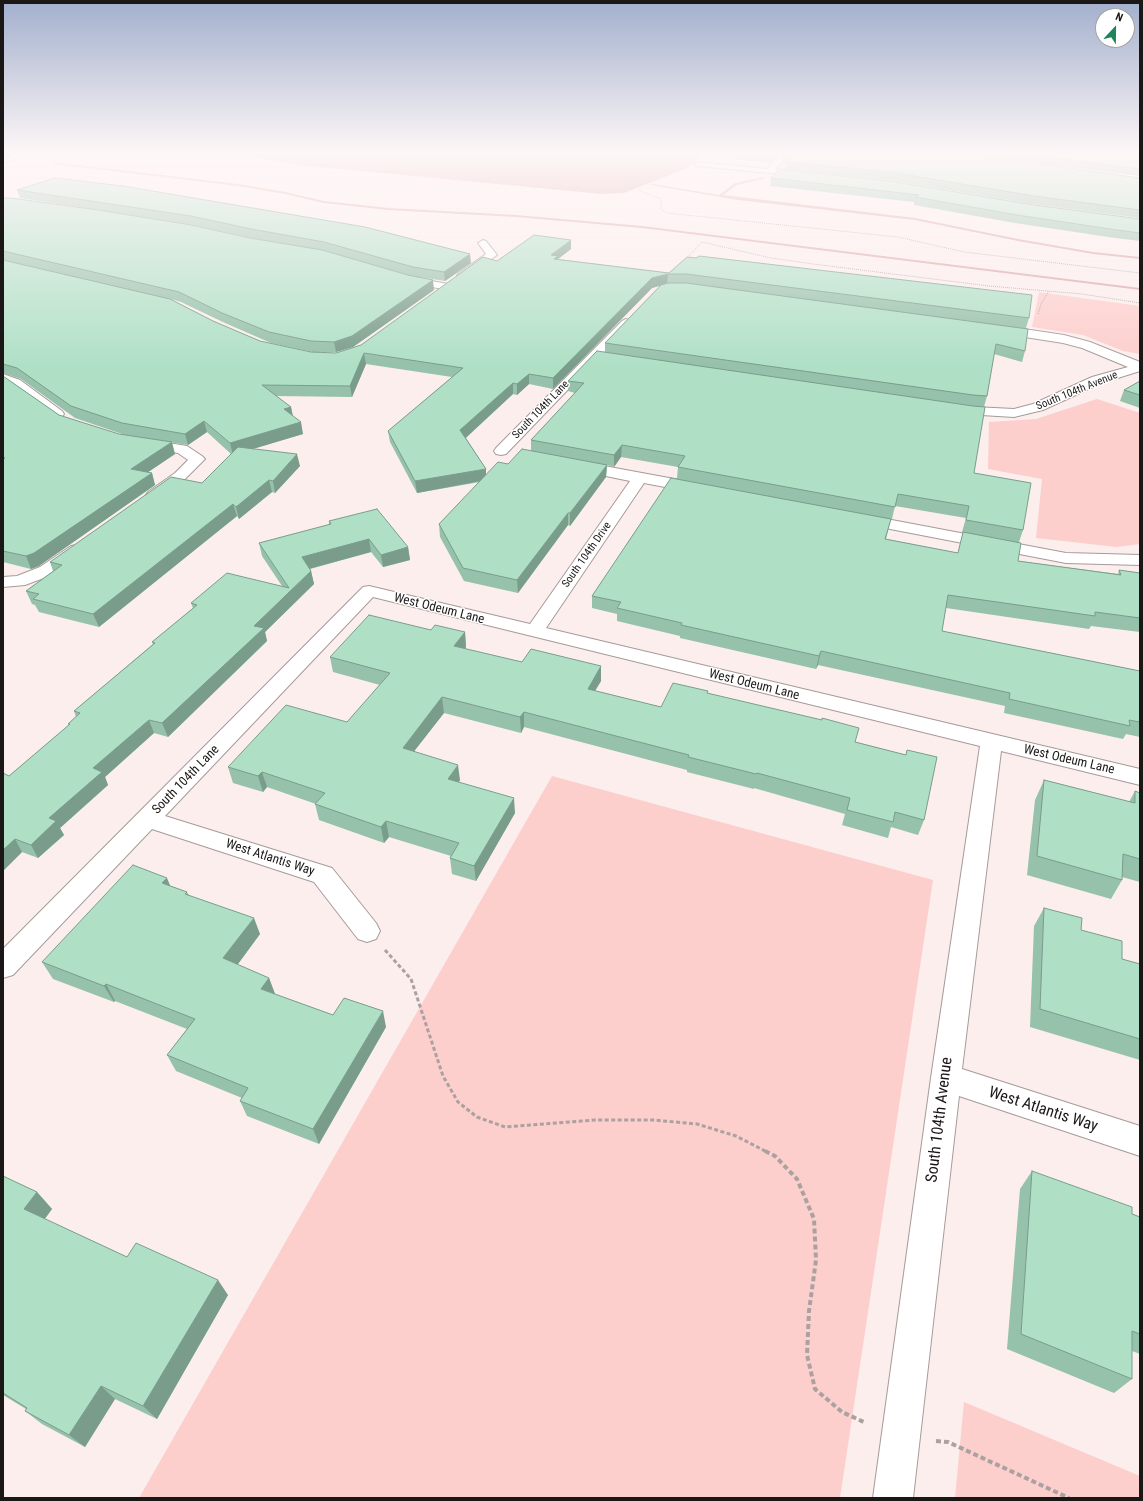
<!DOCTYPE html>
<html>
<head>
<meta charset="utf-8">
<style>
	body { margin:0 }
	#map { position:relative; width:1143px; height:1501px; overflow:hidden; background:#fceeed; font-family:"Roboto Condensed",sans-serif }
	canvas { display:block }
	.frame { position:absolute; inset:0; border:4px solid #1c1717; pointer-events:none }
	.north { position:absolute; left:1095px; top:8px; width:40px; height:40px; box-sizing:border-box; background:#fff; border:1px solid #a4a2a2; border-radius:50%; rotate:22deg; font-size:11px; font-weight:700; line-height:16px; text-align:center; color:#1c1717 }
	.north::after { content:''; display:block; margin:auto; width:14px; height:18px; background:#1f835c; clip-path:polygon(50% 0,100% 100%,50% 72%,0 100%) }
</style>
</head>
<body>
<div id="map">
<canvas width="1143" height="1501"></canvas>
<div class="frame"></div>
<div class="north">N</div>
</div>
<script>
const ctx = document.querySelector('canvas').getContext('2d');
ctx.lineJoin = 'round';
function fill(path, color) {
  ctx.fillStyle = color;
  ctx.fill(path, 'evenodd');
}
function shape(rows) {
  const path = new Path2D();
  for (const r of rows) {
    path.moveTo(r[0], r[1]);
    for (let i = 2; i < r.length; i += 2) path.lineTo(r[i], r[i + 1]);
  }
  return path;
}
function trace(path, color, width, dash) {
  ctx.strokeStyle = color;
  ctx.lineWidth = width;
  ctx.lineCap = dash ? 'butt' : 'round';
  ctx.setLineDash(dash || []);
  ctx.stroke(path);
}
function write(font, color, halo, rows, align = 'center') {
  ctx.font = font + ' "Roboto Condensed",sans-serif';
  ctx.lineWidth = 3;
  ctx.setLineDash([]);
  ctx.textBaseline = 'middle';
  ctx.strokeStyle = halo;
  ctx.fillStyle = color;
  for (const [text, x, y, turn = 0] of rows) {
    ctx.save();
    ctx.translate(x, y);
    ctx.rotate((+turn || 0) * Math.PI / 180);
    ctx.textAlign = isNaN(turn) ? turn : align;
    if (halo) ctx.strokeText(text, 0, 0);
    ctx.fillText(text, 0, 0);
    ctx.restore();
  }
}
fill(shape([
	[1039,292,1140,306,1140,354,1123,351,1083,335,1032,327],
	[1097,399,1140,413,1140,544,1117,547,1036,538,1042,479,988,469,989,422,1036,419],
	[552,776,933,880,840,1498,139,1498],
	[964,1402,1140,1476,1140,1498,955,1498]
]), '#fccecc');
fill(shape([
	[247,155,703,155,685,169,624,193,602,194,298,165]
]), '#daa7a5');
fill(shape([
	[54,162,238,184,285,192,324,201,388,208,516,215,642,226,1140,288,1140,290,642,228,516,217,388,210,324,203,285,194,238,186,53,164,54,162],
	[763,177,764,179,737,185,723,195,915,218,1018,239,1093,252,1140,257,1140,259,1093,254,1018,241,915,220,738,200,651,185,653,184,719,195,735,183,763,177]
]), '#daa7a5');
fill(shape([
	[3,155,10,155,8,157,3,158,3,155]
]), '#daa7a5');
const street = shape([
	[781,155,789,155,775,169,806,173,810,175,809,177,698,166,694,164,698,162,767,169,781,155],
	[483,240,486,241,497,255,466,278,458,278,457,276,458,274,486,254,478,243,483,240],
	[404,276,448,284,453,287,448,290,400,281,399,279,400,277,404,276],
	[626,319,630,321,632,323,630,325,506,454,501,455,496,454,494,451,496,448,622,321,626,319],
	[997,325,1064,335,1090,342,1140,362,1140,371,1102,383,1043,410,1014,417,949,413,947,410,949,407,954,406,1014,409,1033,404,1092,377,1128,367,1082,348,1063,343,993,332,991,329,993,326,997,325],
	[3,374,20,380,62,411,64,414,62,417,57,418,52,417,10,386,3,383,3,374],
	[143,439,187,446,202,456,205,459,185,479,160,498,154,500,148,498,146,495,148,492,175,473,188,460,178,453,138,446,136,443,138,440,143,439],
	[577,461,696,483,702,485,704,488,702,491,696,493,644,483,546,628,1140,769,1140,785,1001,751,962,1069,1140,1126,1140,1156,959,1096,913,1498,873,1498,931,1078,980,746,373,597,165,816,332,868,376,923,380,931,376,939,367,942,358,939,314,882,152,829,13,975,3,978,3,949,363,587,369,586,530,624,630,481,572,469,569,466,572,463,577,461],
	[860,514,1066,553,1140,555,1140,565,1066,563,854,522,852,519,854,516,860,514],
	[77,545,83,546,86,550,83,554,52,575,25,585,3,587,3,577,17,576,40,567,71,546,77,545]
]);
const secondary = shape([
	[16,155,27,155,3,163,3,159,16,155]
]);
trace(street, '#a79a9a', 2);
trace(secondary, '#a79a9a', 2);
trace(shape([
	[639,188,642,192,661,199,661,209,667,213,898,237,964,252,1140,273],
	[686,259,702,242,771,258,813,264,989,286,1082,294,1140,303],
	[1038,314,1041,304,1049,291]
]), '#aca1a1', 1, [1, 1]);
trace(shape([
	[385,950,411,979,443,1076,458,1102,477,1117,505,1127,595,1120,653,1120,697,1124,736,1136,767,1152]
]), '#aca1a1', 3, [4, 2.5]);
trace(shape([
	[765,1151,775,1156,797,1179,814,1219,816,1260,809,1311,807,1355,815,1389,842,1412,866,1423],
	[936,1441,948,1442,1069,1498]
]), '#aca1a1', 4, [5, 3]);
fill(street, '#fff');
fill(secondary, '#fff');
fill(shape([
	[723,155,779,155,771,163,723,158],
	[976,155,1140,155,1140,176],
	[783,157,1140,178,1140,218,1032,204,888,180,785,169,786,165,782,164],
	[55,178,471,263,445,281,419,277,434,290,353,347,336,352,313,352,271,343,225,323,181,302,171,299,213,321,260,341,311,352,336,353,361,345,497,261,571,249,558,259,669,273,687,257,1029,318,1026,328,1025,351,1022,362,994,354,987,396,984,407,974,473,1023,530,1019,542,1018,561,1118,574,1119,570,1140,573,1140,632,1091,626,1089,629,946,608,942,631,1140,671,1140,737,1126,734,1123,739,1004,713,1005,706,818,665,816,669,680,638,680,636,617,621,617,614,592,608,592,596,677,478,678,467,621,457,614,467,607,465,606,477,570,526,568,525,518,593,464,581,440,537,439,524,480,482,417,493,390,442,388,431,452,377,366,364,352,397,276,396,291,407,293,416,303,434,252,449,300,466,275,493,272,492,239,519,237,516,99,627,39,612,35,605,32,604,26,591,53,571,50,562,202,483,231,454,207,432,188,445,125,435,75,418,21,379,3,373,3,260,128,289,3,260,3,198,92,209,20,198,17,190],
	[110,212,193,225,252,238,325,251,412,276],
	[661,285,605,343,605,352,568,381,568,391,575,393,531,440,531,451,508,464,486,475,486,469,466,438,513,394,517,395,529,384,553,389,652,288],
	[895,506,966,518,962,532,963,532,958,553,886,539,891,519,892,519],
	[771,178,1034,205,1140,219,1140,241,1115,238,1015,223,914,205,914,202,770,186],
	[3,376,59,415,175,454,148,472,152,473,155,485,39,566,31,569,3,562],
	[1140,381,1140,408,1120,401,1124,390],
	[329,521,408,547,410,560,383,567,371,552,310,569,311,571,314,584,265,632,267,641,168,737,154,733,105,777,108,785,60,828,64,835,38,858,22,852,3,871,3,773,9,776,69,725,68,724,76,717,74,711,153,644,152,642,193,608,191,603,282,586,262,556,259,543,329,525],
	[431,630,465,632,466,647,465,649,522,662,601,666,601,681,595,691,661,707,708,691,707,693,856,742,906,755,907,750,924,820,918,835,891,827,888,838,842,825,845,814,754,788,754,789,687,772,687,770,524,727,521,733,444,713,414,751,460,780,459,782,515,813,476,881,452,874,450,858,451,856,389,837,384,843,319,820,315,804,316,804,267,787,263,792,233,783,228,767,347,722,380,685,333,672,330,657],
	[1044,780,1129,802,1135,791,1140,793,1140,882,1122,877,1122,880,1111,899,1027,875,1035,800],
	[171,886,187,892,189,895,260,934,237,965,269,978,275,994,333,1015,386,1027,319,1144,247,1116,240,1101,242,1098,176,1071,167,1055,187,1029,115,1001,114,1002,53,979,42,962],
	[1044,908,1081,930,1122,959,1140,964,1140,1060,1030,1027,1034,926],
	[1032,1171,1140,1217,1140,1354,1132,1351,1132,1379,1114,1393,1007,1349,1020,1189],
	[3,1176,37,1192,52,1209,45,1219,127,1257,228,1295,157,1419,115,1399,85,1447,42,1424,25,1411,26,1409,3,1395]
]), '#96c1aa');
fill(shape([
	[773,155,779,155,771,163,772,156],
	[571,240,571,249,558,259,558,265,551,255],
	[470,254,471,263,445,281,444,272],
	[668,274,667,284,652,288,553,389,553,378,652,278],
	[433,280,434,290,353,347,336,352,334,342],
	[364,353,366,364,352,397,350,386],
	[529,374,529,384,517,395,517,384],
	[513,383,513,394,461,442,460,430],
	[291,407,293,418,284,409],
	[204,421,207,432,188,445,185,434],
	[301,422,303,434,233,455,230,443],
	[172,442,175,454,135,481,131,469],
	[622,445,621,457,614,467,614,455],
	[297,454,300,466,275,493,273,481],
	[607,465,606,477,570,526,570,513],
	[486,469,486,480,417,493,415,481],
	[152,473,155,485,39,566,31,569,26,556],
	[269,480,272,492,239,519,236,507],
	[233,504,237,516,99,627,93,614],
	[568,513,568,525,518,593,517,580],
	[369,539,371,552,305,570,302,557],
	[408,547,410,560,383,567,381,555],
	[311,571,314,584,265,632,267,641,168,737,162,723,254,626],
	[465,632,466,647,455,661,454,646],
	[821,651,818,665,816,669,819,656],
	[601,666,601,681,587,704,588,689],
	[442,697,444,713,405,763,403,748],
	[524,712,524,727,521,733,520,717],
	[149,720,154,733,105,777,108,785,60,828,64,835,38,858,31,845,49,818,93,768],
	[458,765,460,780,450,794,448,779],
	[262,772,267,787,263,792,258,776],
	[514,798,515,813,476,881,474,866],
	[386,821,389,837,384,843,381,827],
	[15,839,22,852,3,871,3,850],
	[167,878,174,895,162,883],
	[254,918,260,934,230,975,223,958],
	[269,978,275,994,261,989],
	[106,984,115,1001,114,1002,104,986],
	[383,1011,386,1027,319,1144,313,1129],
	[37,1192,52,1209,39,1226,24,1209],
	[218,1280,228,1295,157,1419,143,1406],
	[101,1386,115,1399,85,1447,69,1435]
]), '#7a9d8b');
const building = shape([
	[755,155,773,155,772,156,755,155],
	[786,155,976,155,1140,178,1140,210,1034,196,890,172,786,162,790,158,783,157,786,155],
	[1030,155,1140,155,1140,169,1030,155],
	[779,169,889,181,1034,205,1140,219,1140,233,1117,230,1017,215,915,197,919,195,771,178,779,169],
	[55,178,123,186,365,227,470,254,444,272,413,267,324,242,251,229,191,216,17,190,55,178],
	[3,198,11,198,98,210,191,225,250,238,322,250,408,275,433,280,352,336,334,342,311,341,269,332,222,313,179,292,3,251,3,198],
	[534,235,571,240,551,255,558,256,554,259,669,273,687,257,696,258,699,256,1032,295,1029,318,686,274,668,274,652,278,553,378,529,374,517,384,513,383,460,430,486,469,415,481,388,431,463,368,364,353,350,386,262,385,291,407,284,409,301,422,230,443,204,421,185,434,122,423,71,406,17,368,3,364,3,260,170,299,213,321,260,341,311,352,336,353,361,345,483,257,497,261,534,235],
	[668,283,686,283,1028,329,1025,351,996,344,987,396,973,395,605,343,661,285,668,283],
	[597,351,973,406,985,407,974,473,1031,483,1023,530,966,520,969,506,898,494,895,507,678,467,685,456,622,445,614,455,531,440,584,383,568,381,597,351],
	[3,376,59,415,119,434,172,442,131,469,152,473,34,553,26,556,3,551,3,459,5,458,3,457,3,376],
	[1140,381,1140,395,1124,390,1140,381],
	[238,447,297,454,273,481,269,480,236,507,233,504,93,614,33,599,39,594,26,591,62,565,50,562,171,477,202,483,238,447],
	[522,449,607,465,570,513,568,513,517,580,463,568,439,524,498,462,508,464,522,449],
	[671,478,891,519,885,539,958,553,963,532,1021,543,1018,561,1121,575,1119,570,1140,573,1140,618,1095,612,1095,616,948,595,942,631,1140,671,1140,722,1129,720,1130,726,1009,699,1010,693,821,651,819,656,681,625,682,623,617,608,621,602,592,596,671,478],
	[377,509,408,547,381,555,369,539,302,557,311,571,254,626,264,628,162,723,149,720,93,768,102,772,49,818,56,821,31,845,15,839,3,850,3,773,9,776,70,724,68,724,80,713,74,711,155,643,152,642,197,605,191,603,227,573,289,588,259,543,331,524,329,521,377,509],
	[369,615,431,630,435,625,465,632,454,646,522,662,531,649,601,666,588,689,661,707,673,683,708,691,707,693,822,720,822,718,859,728,855,742,906,755,907,750,937,757,924,820,895,812,893,822,847,810,850,798,757,773,756,774,688,757,689,755,524,712,520,717,442,697,403,748,458,765,448,779,514,798,474,866,450,858,459,843,386,821,381,827,315,804,325,793,262,772,258,776,228,767,286,705,347,722,390,673,330,657,369,615],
	[1044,780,1135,803,1135,791,1140,793,1140,859,1123,854,1122,880,1037,856,1044,780],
	[133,865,167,878,162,883,187,892,185,894,254,918,223,958,269,978,261,989,333,1015,344,998,383,1011,313,1129,240,1101,248,1088,167,1055,195,1019,106,984,104,986,42,962,133,865],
	[1044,908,1082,918,1081,930,1122,941,1122,959,1140,964,1140,1039,1040,1009,1044,908],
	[1032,1171,1132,1207,1132,1214,1140,1217,1140,1334,1132,1331,1132,1379,1021,1334,1032,1171],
	[3,1176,37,1192,24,1209,127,1257,136,1243,218,1280,143,1406,101,1386,69,1435,25,1411,27,1408,3,1393,3,1176]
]);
fill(building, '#afe0c6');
trace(building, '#7a9d8b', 1);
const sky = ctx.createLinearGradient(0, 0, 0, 365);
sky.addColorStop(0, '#a2afcd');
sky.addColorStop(0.42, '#fef7f7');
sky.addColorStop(1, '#fef7f700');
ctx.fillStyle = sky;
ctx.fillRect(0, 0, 1143, 365);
write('11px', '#1c1717', '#fff', [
	["South 104th Avenue",1077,391,-22],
	["South 104th Lane",541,410,-46],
	["South 104th Drive",587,555,-55]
]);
write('13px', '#1c1717', '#fff', [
	["West Odeum Lane",439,609,14],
	["West Odeum Lane",754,685,14],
	["West Odeum Lane",1069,760,13],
	["South 104th Lane",186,780,-46],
	["West Atlantis Way",270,858,18]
]);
write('16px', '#1c1717', '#fff', [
	["West Atlantis Way",1043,1110,18],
	["South 104th Avenue",940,1120,-83]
]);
</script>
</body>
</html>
